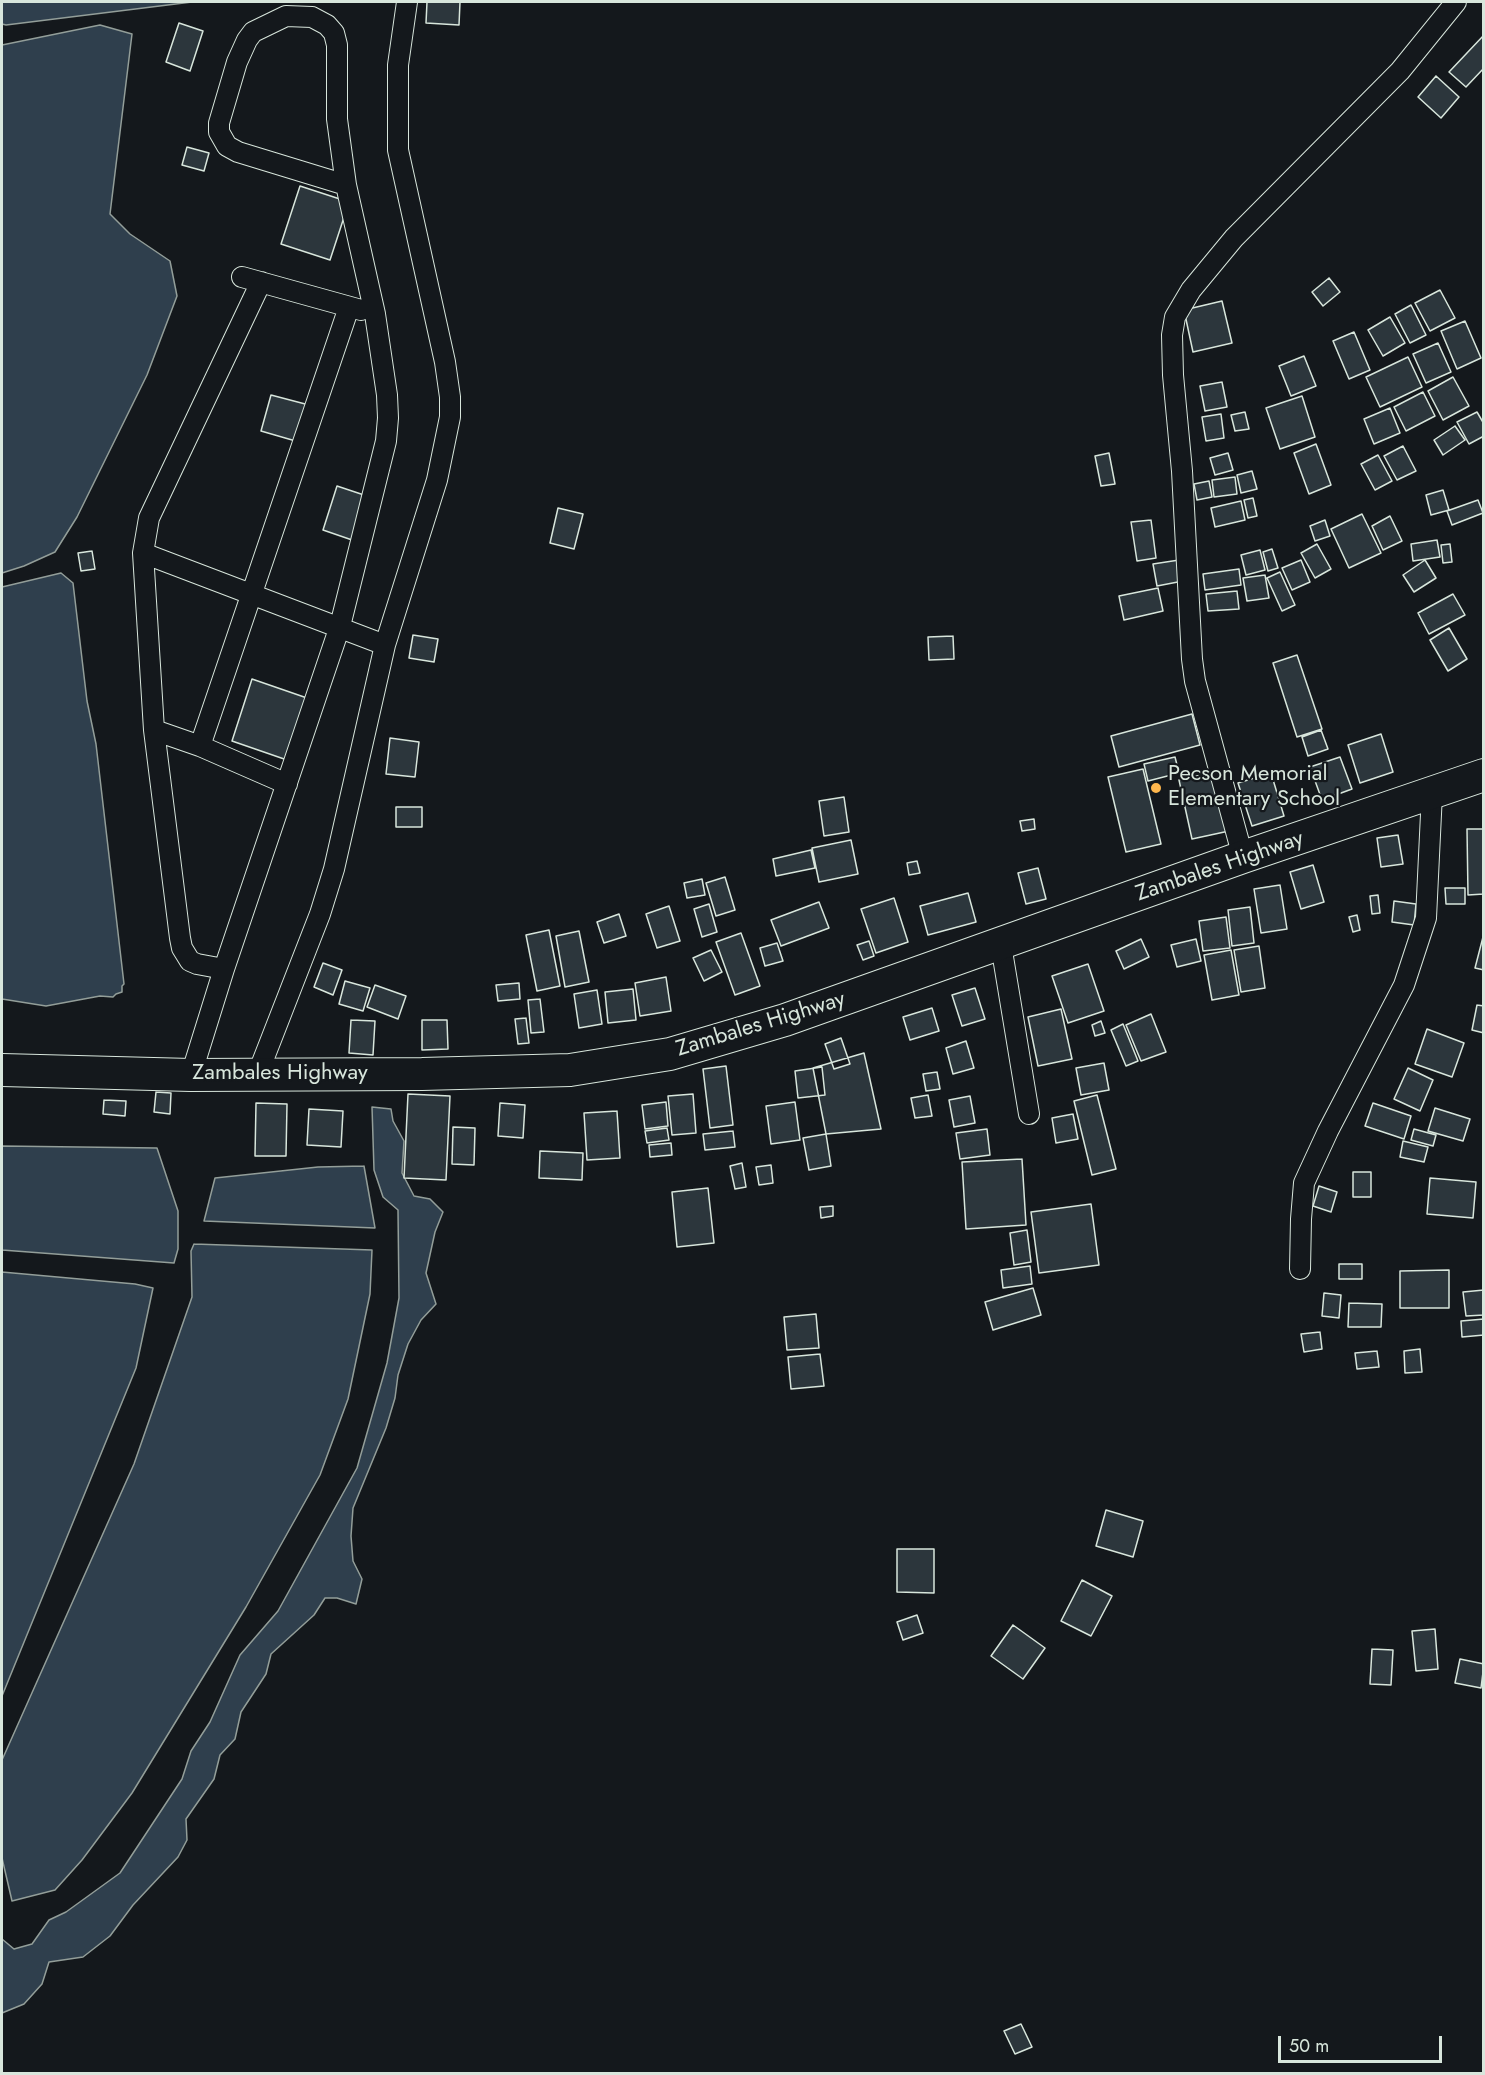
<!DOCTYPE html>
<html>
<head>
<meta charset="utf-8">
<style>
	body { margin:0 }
	#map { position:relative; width:1485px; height:2075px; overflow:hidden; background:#14181c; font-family:Jost,sans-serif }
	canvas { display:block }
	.frame { position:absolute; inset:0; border:3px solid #d8e6dc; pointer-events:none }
	.scale { position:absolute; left:1278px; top:2036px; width:164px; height:27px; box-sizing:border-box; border:3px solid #d8e6dc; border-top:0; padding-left:8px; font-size:18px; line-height:21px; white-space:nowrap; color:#d8e6dc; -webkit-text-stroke:4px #14181c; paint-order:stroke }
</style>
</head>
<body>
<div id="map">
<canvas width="1485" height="2075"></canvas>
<div class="frame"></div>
<div class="scale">50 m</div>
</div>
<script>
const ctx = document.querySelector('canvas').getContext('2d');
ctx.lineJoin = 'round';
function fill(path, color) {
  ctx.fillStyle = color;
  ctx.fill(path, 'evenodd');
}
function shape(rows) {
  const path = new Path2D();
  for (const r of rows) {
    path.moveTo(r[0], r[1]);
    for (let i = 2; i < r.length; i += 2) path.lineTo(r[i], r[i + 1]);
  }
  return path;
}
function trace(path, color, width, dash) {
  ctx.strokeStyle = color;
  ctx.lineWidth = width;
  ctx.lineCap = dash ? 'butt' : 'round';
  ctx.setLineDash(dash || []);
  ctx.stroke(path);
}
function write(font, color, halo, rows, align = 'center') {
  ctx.font = font + ' Jost,sans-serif';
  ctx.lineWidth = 4.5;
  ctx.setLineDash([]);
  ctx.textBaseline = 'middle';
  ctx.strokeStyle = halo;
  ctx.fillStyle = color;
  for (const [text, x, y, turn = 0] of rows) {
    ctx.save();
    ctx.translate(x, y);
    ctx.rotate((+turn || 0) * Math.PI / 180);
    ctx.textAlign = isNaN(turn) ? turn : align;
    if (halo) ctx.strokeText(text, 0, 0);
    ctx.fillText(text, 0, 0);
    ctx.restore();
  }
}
const water = shape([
	[2,2,192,2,6,25,2,24,2,2],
	[100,25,132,34,110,214,130,234,170,261,177,296,147,375,77,517,55,552,24,566,2,573,2,45,100,25],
	[61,573,73,583,87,701,96,744,124,984,122,986,122,992,116,994,113,997,100,996,46,1006,2,999,2,587,61,573],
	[372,1107,391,1109,393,1121,404,1141,402,1173,414,1196,430,1199,443,1212,435,1232,426,1273,436,1304,421,1320,408,1344,398,1375,395,1398,386,1428,353,1508,351,1536,353,1561,362,1579,356,1604,337,1598,325,1598,314,1615,271,1654,266,1674,241,1712,235,1739,220,1755,214,1779,186,1819,187,1840,178,1857,133,1905,110,1936,83,1957,49,1962,42,1984,24,2004,2,2013,2,1939,14,1949,32,1944,49,1920,66,1912,120,1873,182,1779,191,1751,210,1722,240,1655,278,1611,357,1468,387,1363,399,1298,398,1210,383,1197,374,1170,372,1107],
	[2,1146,157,1148,178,1211,178,1249,174,1263,2,1250,2,1146],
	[364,1166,375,1228,204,1221,215,1178,318,1167,364,1166],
	[194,1244,372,1250,370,1294,348,1399,320,1475,246,1607,132,1793,82,1860,55,1890,12,1901,2,1858,2,1760,134,1464,192,1297,191,1251,194,1244],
	[2,1272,135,1284,153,1288,136,1368,2,1696,2,1272]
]);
fill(water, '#2f3f4d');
trace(water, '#939e99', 1.5);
const building = shape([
	[427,2,460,2,459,25,426,23,427,2],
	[179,23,203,31,190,71,166,62,179,23],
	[1484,35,1484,68,1466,87,1449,72,1484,35],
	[1436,76,1459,97,1441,118,1418,97,1436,76],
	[187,147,209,153,204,171,182,165,187,147],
	[300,186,349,202,330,260,281,244,300,186],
	[1329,278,1340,292,1323,306,1312,292,1329,278],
	[1440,290,1455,318,1430,331,1415,303,1440,290],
	[1222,301,1232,343,1193,352,1184,310,1222,301],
	[1411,305,1426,335,1410,343,1395,314,1411,305],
	[1390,317,1405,343,1383,356,1368,330,1390,317],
	[1465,321,1481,358,1457,369,1441,331,1465,321],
	[1354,332,1370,370,1349,379,1333,341,1354,332],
	[1438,343,1451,372,1426,383,1413,354,1438,343],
	[1304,356,1316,386,1291,396,1279,366,1304,356],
	[1408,357,1422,387,1380,407,1366,377,1408,357],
	[1453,377,1469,406,1443,420,1428,391,1453,377],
	[1222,382,1227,407,1205,411,1200,386,1222,382],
	[1423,392,1435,416,1406,431,1394,407,1423,392],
	[271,395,309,405,299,442,261,431,271,395],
	[1302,396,1315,437,1280,449,1266,408,1302,396],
	[1390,408,1400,433,1374,444,1364,419,1390,408],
	[1245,412,1249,429,1235,431,1231,415,1245,412],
	[1477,412,1484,424,1484,436,1469,444,1457,422,1477,412],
	[1221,414,1224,438,1206,441,1202,417,1221,414],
	[1455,426,1465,440,1443,455,1434,440,1455,426],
	[1316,444,1331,485,1309,494,1294,453,1316,444],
	[1403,446,1416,471,1397,480,1384,456,1403,446],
	[1109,453,1115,484,1101,486,1095,456,1109,453],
	[1228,453,1233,470,1215,475,1210,458,1228,453],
	[1378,455,1392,481,1375,490,1361,464,1378,455],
	[1252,471,1257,489,1241,493,1237,475,1252,471],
	[1235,477,1237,494,1214,497,1212,480,1235,477],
	[1209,481,1212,497,1197,500,1194,484,1209,481],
	[337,486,370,497,355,541,323,530,337,486],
	[1443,490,1449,510,1431,515,1426,495,1443,490],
	[1253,498,1257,516,1248,518,1244,500,1253,498],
	[1478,500,1483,513,1452,525,1447,511,1478,500],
	[1241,501,1245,520,1215,527,1211,508,1241,501],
	[558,508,583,514,574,549,550,543,558,508],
	[1362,514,1381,553,1349,568,1331,529,1362,514],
	[1390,516,1402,541,1383,550,1372,526,1390,516],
	[1151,520,1156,558,1137,561,1131,522,1151,520],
	[1325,520,1330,536,1315,541,1310,526,1325,520],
	[1437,540,1440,557,1413,561,1411,544,1437,540],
	[1317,544,1331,569,1315,578,1301,553,1317,544],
	[1450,544,1452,562,1443,563,1441,545,1450,544],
	[1272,549,1278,568,1268,571,1263,552,1272,549],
	[1260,550,1265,570,1246,575,1241,555,1260,550],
	[92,551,95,569,81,571,78,553,92,551],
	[1179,560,1183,581,1157,586,1153,564,1179,560],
	[1301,560,1310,582,1292,590,1282,568,1301,560],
	[1425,560,1436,578,1414,592,1403,575,1425,560],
	[1239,569,1241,585,1205,590,1203,574,1239,569],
	[1280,572,1295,605,1282,611,1267,578,1280,572],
	[1265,575,1269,598,1247,601,1243,578,1265,575],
	[1158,588,1163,611,1124,620,1119,596,1158,588],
	[1237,591,1239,609,1208,611,1206,594,1237,591],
	[1453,594,1465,615,1429,634,1418,613,1453,594],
	[1449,628,1467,659,1448,671,1430,640,1449,628],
	[413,635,438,639,434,662,409,658,413,635],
	[953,636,954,659,929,660,928,637,953,636],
	[1297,655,1322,729,1297,737,1273,663,1297,655],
	[252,679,307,698,287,760,232,741,252,679],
	[1192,714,1200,745,1119,767,1111,736,1192,714],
	[1321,730,1328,749,1308,756,1302,737,1321,730],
	[1381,734,1393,772,1360,783,1348,745,1381,734],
	[390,738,419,742,415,777,386,774,390,738],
	[1175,757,1179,773,1148,781,1144,764,1175,757],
	[1340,757,1352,789,1322,800,1310,767,1340,757],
	[1143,769,1161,844,1126,852,1108,777,1143,769],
	[1215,772,1229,831,1192,839,1179,780,1215,772],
	[1271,773,1284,816,1252,826,1238,783,1271,773],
	[844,797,849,832,824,836,819,801,844,797],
	[396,807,422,807,422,827,396,827,396,807],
	[1034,819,1035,829,1022,831,1020,821,1034,819],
	[1467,829,1484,829,1484,894,1468,895,1467,829],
	[1398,835,1403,864,1381,867,1377,838,1398,835],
	[851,840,858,874,819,882,812,848,851,840],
	[811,850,815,868,776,876,773,859,811,850],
	[917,861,920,873,909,875,907,863,917,861],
	[1313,865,1324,902,1301,909,1290,872,1313,865],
	[1038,868,1046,899,1026,904,1018,873,1038,868],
	[725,877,735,910,716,916,706,883,725,877],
	[702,879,705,895,687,898,684,883,702,879],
	[1280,885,1287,929,1261,933,1254,889,1280,885],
	[1445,888,1465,888,1465,904,1446,904,1445,888],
	[968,893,976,922,928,935,920,906,968,893],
	[1378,895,1380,913,1372,914,1370,896,1378,895],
	[894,898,908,942,876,953,861,909,894,898],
	[1394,901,1416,904,1414,925,1392,922,1394,901],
	[819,902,829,928,781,946,771,920,819,902],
	[709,904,717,932,702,937,694,909,709,904],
	[669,906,680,941,657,948,646,914,669,906],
	[1250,907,1254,943,1232,946,1228,910,1250,907],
	[619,914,626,936,604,943,597,922,619,914],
	[1357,915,1360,930,1353,932,1349,917,1357,915],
	[1226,917,1230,948,1203,951,1199,921,1226,917],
	[549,930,560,986,537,991,526,935,549,930],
	[579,931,589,982,565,987,556,936,579,931],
	[741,933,760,986,735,995,716,942,741,933],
	[1483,937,1484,937,1484,970,1475,968,1483,937],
	[1141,939,1149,957,1124,969,1116,951,1141,939],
	[1196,939,1201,961,1177,967,1171,945,1196,939],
	[869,941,874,956,863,960,857,945,869,941],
	[777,943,783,961,765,966,760,948,777,943],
	[1259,946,1265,988,1241,992,1234,950,1259,946],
	[711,950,722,972,704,981,693,958,711,950],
	[1231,950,1239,995,1212,1000,1204,955,1231,950],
	[323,963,342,970,333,995,314,987,323,963],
	[1088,964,1104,1011,1068,1023,1052,976,1088,964],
	[666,977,671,1011,640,1016,635,983,666,977],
	[345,981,370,988,363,1011,339,1004,345,981],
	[519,983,520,999,498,1001,496,985,519,983],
	[375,985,406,996,398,1019,367,1007,375,985],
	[975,988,985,1019,962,1026,952,995,975,988],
	[633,989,636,1020,608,1023,605,992,633,989],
	[597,990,602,1024,579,1028,574,994,597,990],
	[540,999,544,1032,531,1033,528,1000,540,999],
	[1477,1005,1484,1006,1484,1033,1472,1030,1477,1005],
	[932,1008,939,1031,910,1040,903,1017,932,1008],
	[1061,1009,1072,1059,1038,1066,1028,1017,1061,1009],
	[1151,1014,1166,1052,1141,1061,1126,1025,1151,1014],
	[526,1018,529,1043,518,1044,515,1019,526,1018],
	[351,1020,375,1021,373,1055,349,1053,351,1020],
	[422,1020,447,1020,448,1049,422,1050,422,1020],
	[1101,1021,1105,1033,1095,1036,1092,1025,1101,1021],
	[1123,1024,1138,1061,1126,1066,1111,1030,1123,1024],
	[1427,1029,1464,1043,1452,1077,1415,1064,1427,1029],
	[841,1038,850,1064,834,1069,825,1044,841,1038],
	[966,1041,974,1068,953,1074,946,1048,966,1041],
	[864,1053,881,1129,826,1134,813,1068,864,1053],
	[1104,1063,1109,1090,1081,1095,1076,1068,1104,1063],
	[726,1066,733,1125,710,1128,703,1069,726,1066],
	[822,1067,825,1095,798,1098,795,1071,822,1067],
	[1408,1068,1433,1080,1420,1111,1394,1099,1408,1068],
	[937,1072,940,1089,926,1091,923,1074,937,1072],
	[156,1092,171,1093,170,1114,154,1112,156,1092],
	[408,1094,450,1096,446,1180,404,1178,408,1094],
	[693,1094,696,1133,672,1135,668,1096,693,1094],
	[928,1095,932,1116,915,1118,911,1098,928,1095],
	[1097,1095,1116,1169,1092,1175,1074,1101,1097,1095],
	[970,1096,975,1123,954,1127,949,1100,970,1096],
	[104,1100,126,1101,125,1116,103,1114,104,1100],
	[666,1102,668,1126,645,1129,642,1105,666,1102],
	[795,1102,800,1140,771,1144,766,1106,795,1102],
	[256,1103,287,1104,286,1156,255,1156,256,1103],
	[500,1103,525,1105,523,1138,498,1136,500,1103],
	[1373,1103,1411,1116,1404,1139,1365,1126,1373,1103],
	[1435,1108,1470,1119,1463,1141,1428,1131,1435,1108],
	[309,1109,343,1111,341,1147,307,1145,309,1109],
	[617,1111,620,1158,587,1160,584,1113,617,1111],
	[1073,1114,1078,1139,1056,1143,1052,1118,1073,1114],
	[453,1127,475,1128,474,1165,452,1164,453,1127],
	[667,1128,669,1140,647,1143,645,1131,667,1128],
	[987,1129,990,1155,960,1159,956,1133,987,1129],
	[1414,1129,1436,1135,1433,1146,1411,1140,1414,1129],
	[733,1131,735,1147,705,1150,703,1134,733,1131],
	[826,1134,831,1166,809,1170,803,1138,826,1134],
	[1403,1141,1428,1147,1424,1162,1400,1157,1403,1141],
	[671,1143,672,1155,650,1157,649,1145,671,1143],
	[540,1151,583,1153,582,1180,539,1178,540,1151],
	[1022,1159,1026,1225,966,1229,962,1162,1022,1159],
	[742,1163,746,1187,735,1189,730,1166,742,1163],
	[771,1165,773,1183,759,1185,756,1167,771,1165],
	[1353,1172,1371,1172,1371,1197,1353,1197,1353,1172],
	[1430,1178,1476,1182,1473,1218,1427,1214,1430,1178],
	[1319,1186,1337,1192,1331,1212,1313,1206,1319,1186],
	[708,1188,714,1243,677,1247,672,1192,708,1188],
	[1091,1204,1099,1265,1039,1273,1031,1212,1091,1204],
	[833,1206,833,1216,821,1218,820,1207,833,1206],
	[1027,1230,1031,1262,1014,1265,1010,1233,1027,1230],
	[1339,1264,1362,1264,1362,1279,1339,1279,1339,1264],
	[1030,1266,1032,1284,1003,1288,1001,1270,1030,1266],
	[1449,1270,1449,1308,1400,1308,1400,1271,1449,1270],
	[1033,1288,1041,1315,993,1330,985,1302,1033,1288],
	[1484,1290,1484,1315,1466,1316,1463,1292,1484,1290],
	[1324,1293,1341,1295,1339,1318,1322,1316,1324,1293],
	[1349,1303,1382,1304,1381,1327,1348,1327,1349,1303],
	[816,1314,819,1348,787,1350,784,1317,816,1314],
	[1484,1319,1484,1335,1462,1337,1461,1321,1484,1319],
	[1320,1332,1322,1349,1304,1352,1301,1334,1320,1332],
	[1420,1349,1422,1372,1405,1373,1404,1351,1420,1349],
	[1377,1351,1379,1367,1357,1369,1355,1353,1377,1351],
	[820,1354,824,1386,791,1389,788,1357,820,1354],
	[1106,1510,1143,1521,1133,1557,1096,1546,1106,1510],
	[897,1549,934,1549,934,1593,897,1592,897,1549],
	[1082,1580,1112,1596,1091,1636,1061,1621,1082,1580],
	[917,1615,923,1633,903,1640,897,1622,917,1615],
	[1013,1625,1045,1648,1023,1679,991,1656,1013,1625],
	[1435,1629,1438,1669,1416,1671,1412,1631,1435,1629],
	[1372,1649,1393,1650,1391,1685,1370,1684,1372,1649],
	[1460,1659,1484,1664,1481,1688,1455,1683,1460,1659],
	[1021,2024,1032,2047,1015,2054,1004,2031,1021,2024]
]);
fill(building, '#2c363c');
trace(building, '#d8e6dc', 1.5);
const minor = shape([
	[242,277,361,310],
	[143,553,385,645],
	[154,730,200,746,287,784],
	[200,746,349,307],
	[1243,857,1195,681,1192,659,1182,471,1173,375,1172,335,1175,317,1191,290,1234,238,1400,71,1456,2],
	[1001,945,1029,1114],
	[224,969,197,964,190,961,182,948,180,938,154,730,143,553,149,518,261,282],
	[258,1073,320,914,334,869,385,645,437,480,450,417,450,397,445,362,398,150,398,65,407,2],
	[191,1075,224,969,340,626,386,441,388,418,387,395,375,314,346,185,337,119,337,45,334,33,327,25,312,17,286,16,253,32,247,40,237,62,219,123,219,132,227,146,238,152,346,185],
	[1300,1269,1301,1219,1304,1183,1328,1131,1404,985,1426,918,1432,793]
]);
const primary = shape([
	[2,1070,191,1075,422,1074,570,1070,670,1054,785,1020,1243,857,1484,775]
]);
trace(minor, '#d8e6dc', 22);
trace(primary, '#d8e6dc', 34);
trace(minor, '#14181c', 20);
trace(primary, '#14181c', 32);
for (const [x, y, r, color] of [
	[1156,788,6,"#ffb74d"]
]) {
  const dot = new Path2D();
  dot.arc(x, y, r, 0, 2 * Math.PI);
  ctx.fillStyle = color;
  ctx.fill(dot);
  trace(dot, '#14181c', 2);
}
write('22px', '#d8e6dc', '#14181c', [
	["Pecson Memorial",1168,775],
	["Elementary School",1168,800]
], 'left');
write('22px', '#d8e6dc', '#14181c', [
	["Zambales Highway",1220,867,-19],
	["Zambales Highway",761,1025,-17],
	["Zambales Highway",280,1074]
]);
</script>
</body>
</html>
